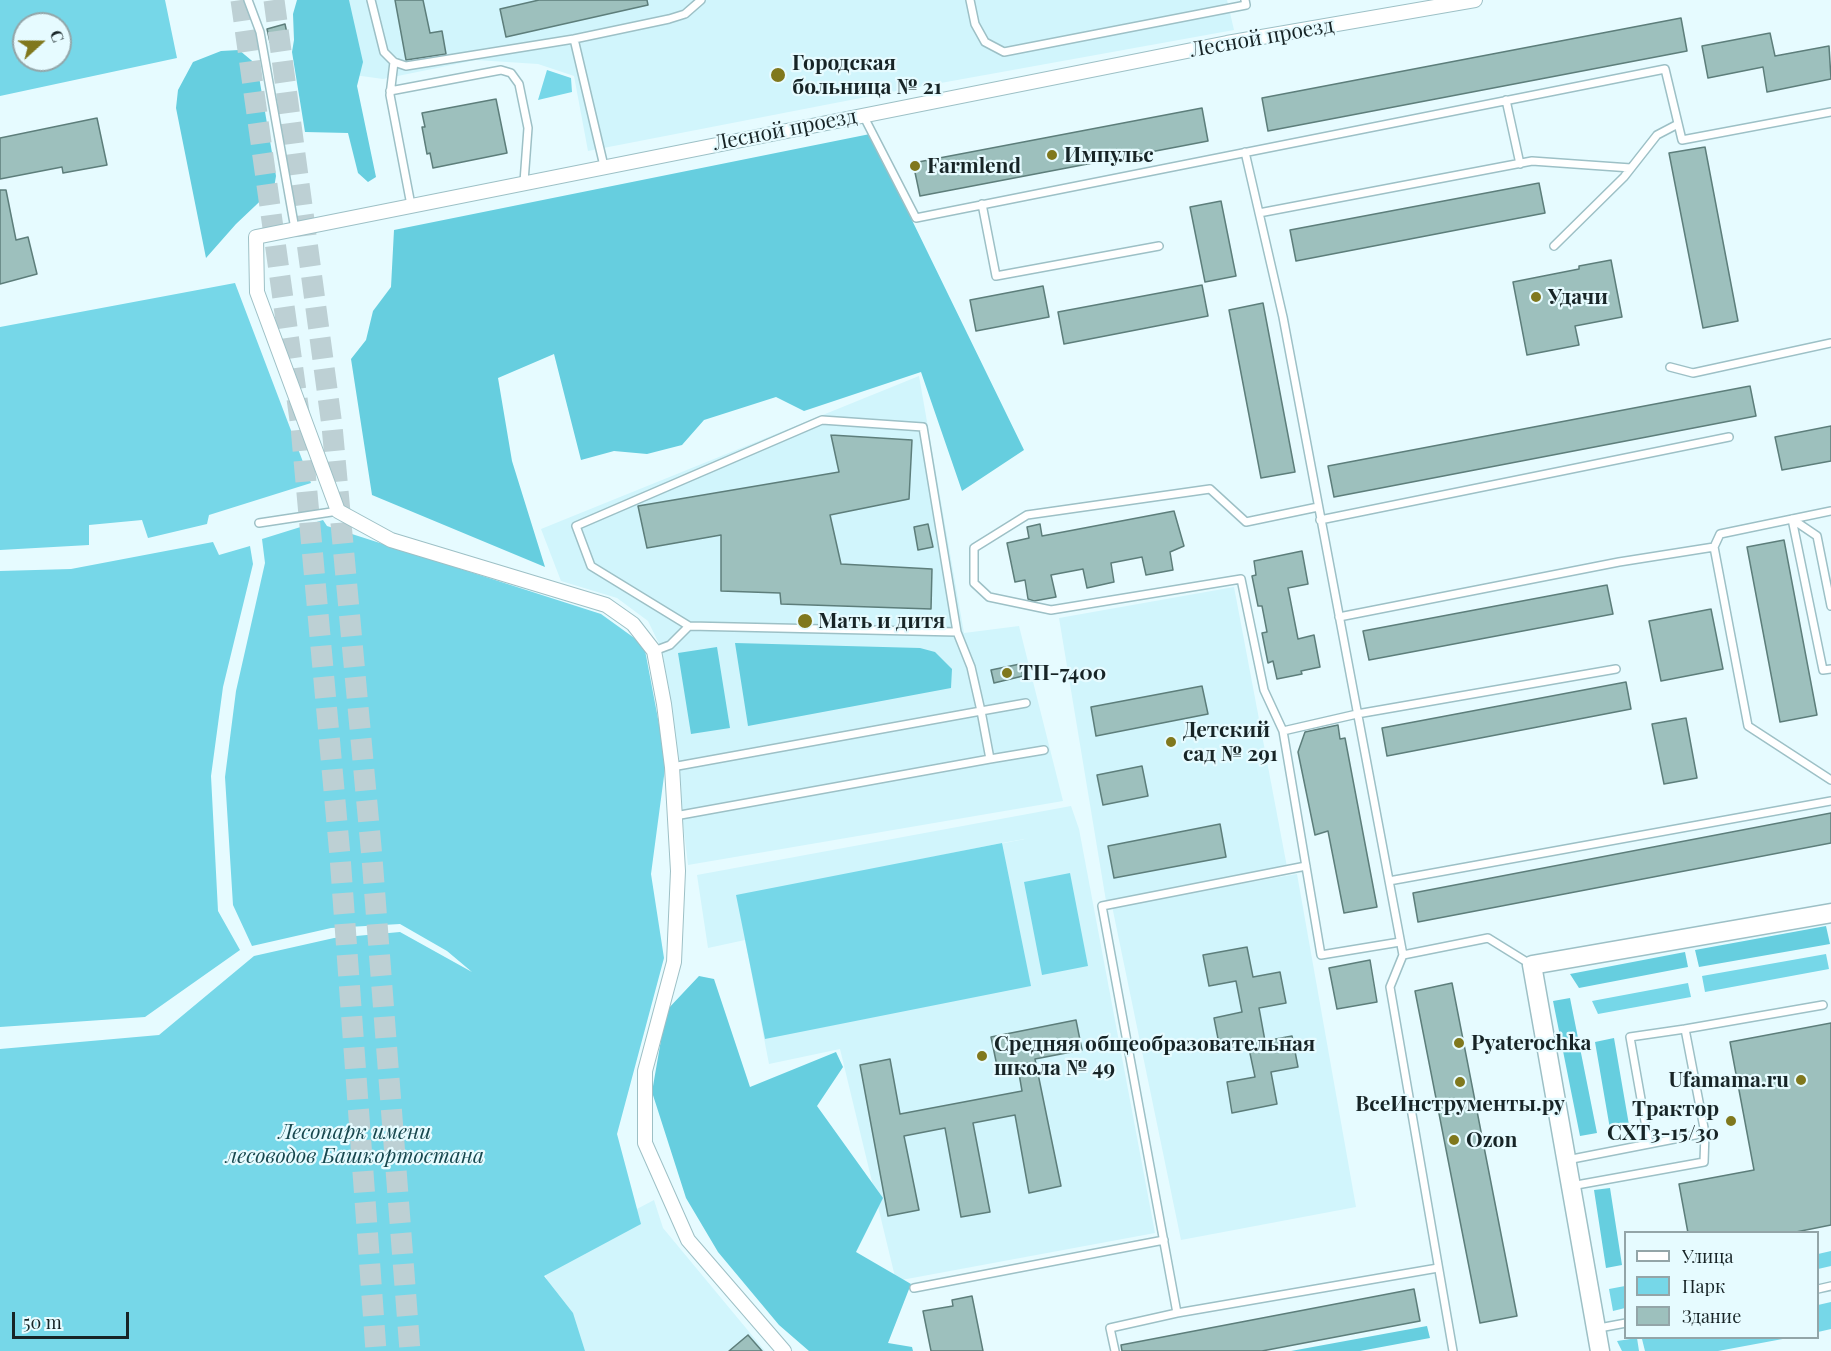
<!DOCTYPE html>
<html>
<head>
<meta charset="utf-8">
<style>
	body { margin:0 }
	#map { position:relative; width:1831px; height:1351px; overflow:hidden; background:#e6fbff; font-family:"Playfair Display",serif }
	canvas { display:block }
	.legend { position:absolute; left:1624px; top:1231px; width:195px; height:108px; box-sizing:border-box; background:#e6fbff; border:2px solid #93a5a8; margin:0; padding:8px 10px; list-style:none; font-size:18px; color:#172426 }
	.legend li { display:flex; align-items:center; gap:12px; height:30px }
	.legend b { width:30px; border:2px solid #93a5a8 }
	.north { position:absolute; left:12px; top:12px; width:60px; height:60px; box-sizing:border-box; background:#e6fbff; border:2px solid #93a5a8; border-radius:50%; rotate:69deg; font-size:16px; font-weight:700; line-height:24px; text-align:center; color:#172426 }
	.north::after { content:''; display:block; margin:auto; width:21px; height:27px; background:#80781d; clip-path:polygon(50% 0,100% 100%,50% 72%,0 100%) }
	.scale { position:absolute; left:12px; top:1312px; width:117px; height:27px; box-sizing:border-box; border:3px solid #172426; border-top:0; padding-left:8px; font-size:18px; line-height:21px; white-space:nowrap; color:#172426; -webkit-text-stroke:4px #e6fbff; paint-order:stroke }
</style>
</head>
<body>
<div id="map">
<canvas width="1831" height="1351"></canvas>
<ul class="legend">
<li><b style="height:8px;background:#fff"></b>Улица</li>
<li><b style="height:16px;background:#76d7e8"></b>Парк</li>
<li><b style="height:16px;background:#9dc0bd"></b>Здание</li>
</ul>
<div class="north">С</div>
<div class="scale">50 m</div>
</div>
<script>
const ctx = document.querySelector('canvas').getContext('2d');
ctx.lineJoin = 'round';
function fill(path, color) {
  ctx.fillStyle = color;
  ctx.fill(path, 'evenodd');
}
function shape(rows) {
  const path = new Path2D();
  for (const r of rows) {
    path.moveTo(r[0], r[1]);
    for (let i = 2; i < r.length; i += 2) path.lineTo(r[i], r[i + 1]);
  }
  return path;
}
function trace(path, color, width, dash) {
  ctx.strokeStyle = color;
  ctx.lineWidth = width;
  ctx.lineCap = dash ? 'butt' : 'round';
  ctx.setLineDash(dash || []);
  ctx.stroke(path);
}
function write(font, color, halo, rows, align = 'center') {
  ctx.font = font + ' "Playfair Display",serif';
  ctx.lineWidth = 4.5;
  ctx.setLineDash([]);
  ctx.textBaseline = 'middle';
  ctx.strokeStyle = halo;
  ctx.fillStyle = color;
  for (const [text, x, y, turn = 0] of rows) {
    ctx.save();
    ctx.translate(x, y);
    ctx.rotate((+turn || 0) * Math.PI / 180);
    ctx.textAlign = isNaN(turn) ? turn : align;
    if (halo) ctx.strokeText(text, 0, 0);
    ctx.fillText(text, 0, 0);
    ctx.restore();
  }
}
fill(shape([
	[330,0,1227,0,1234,30,902,90,588,151,574,76,538,64,476,60,383,79,347,74],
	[919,376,964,633,1019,626,1063,801,688,865,662,650,648,621,617,598,561,581,541,529],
	[1234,587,1287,867,1106,901,1059,618],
	[1071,806,1079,829,1155,1233,896,1281,840,1049,769,1064,745,940,708,948,697,875],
	[1030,838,908,862,907,862,1002,843],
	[1297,874,1356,1207,1181,1240,1112,906],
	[654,1200,663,1228,765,1351,572,1351,540,1260]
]), '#d1f5fc');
fill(shape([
	[0,0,165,0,177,58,0,96],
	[24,24,60,24,60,60,24,60],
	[547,70,571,78,572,92,538,100],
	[235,283,311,483,209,515,207,524,148,538,142,520,89,525,89,545,0,550,0,327],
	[323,520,327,526,601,614,644,645,666,761,651,874,664,958,617,1134,641,1224,544,1276,573,1313,585,1351,0,1351,0,1049,159,1035,254,956,334,938,400,932,472,972,447,951,400,924,331,928,252,946,233,905,225,777,236,691,265,563,262,539],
	[213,542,219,555,250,546,253,564,223,687,211,776,218,911,240,950,145,1017,0,1027,0,571,71,569],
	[1002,843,1031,986,765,1039,736,895],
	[1070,873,1088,966,1042,975,1024,882],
	[1826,954,1829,969,1705,992,1702,976],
	[1688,983,1691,997,1598,1014,1592,1001],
	[1831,1251,1831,1266,1818,1269,1818,1254],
	[1625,1286,1625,1308,1613,1311,1609,1289],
	[1831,1302,1831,1329,1818,1332,1818,1305],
	[1637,1338,1639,1351,1622,1351,1617,1341],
	[1649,1338,1788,1338,1718,1351,1645,1351,1642,1339]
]), '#76d7e8');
fill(shape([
	[297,0,349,0,363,62,357,86,376,177,368,182,358,173,348,133,305,132,292,52,294,40,293,14],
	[239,50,257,65,276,176,274,188,236,224,206,258,176,108,178,90,193,62,221,51],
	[870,134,1024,450,962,491,921,372,804,411,776,397,704,420,682,445,647,454,614,451,581,460,554,354,498,378,512,461,545,567,372,495,351,359,366,340,373,311,391,287,394,230],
	[735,643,920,648,935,652,952,669,951,688,748,726],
	[717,647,730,728,691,734,678,653],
	[1826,926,1830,944,1699,967,1695,950],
	[1685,952,1688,967,1579,988,1570,974],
	[699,976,714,979,750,1087,836,1052,843,1067,817,1106,883,1198,856,1252,911,1284,888,1343,912,1347,913,1351,809,1351,779,1325,718,1252,686,1198,652,1092,666,1011],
	[1570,998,1597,1133,1580,1136,1553,1001],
	[1614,1038,1629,1125,1610,1129,1595,1042],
	[1610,1188,1622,1265,1606,1268,1594,1190],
	[1427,1326,1430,1338,1360,1351,1291,1351]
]), '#66cedf');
const building = shape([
	[395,0,423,0,430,33,442,31,446,54,406,60,395,0],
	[539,0,647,0,648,5,506,37,500,9,539,0],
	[1681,18,1687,51,1268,131,1262,98,1681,18],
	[285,24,288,38,270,42,267,29,285,24],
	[1770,33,1775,56,1829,46,1831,79,1767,92,1763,67,1708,78,1702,46,1770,33],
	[496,99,507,153,433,168,430,153,427,154,422,127,425,127,422,113,496,99],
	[1202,108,1208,141,920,196,913,163,1202,108],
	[97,118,107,165,63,173,62,167,0,179,0,138,97,118],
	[1705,147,1738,321,1703,328,1669,153,1705,147],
	[1539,183,1545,213,1296,261,1290,230,1539,183],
	[0,190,6,190,16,240,28,237,37,274,0,284,0,190],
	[1221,201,1236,276,1205,282,1190,207,1221,201],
	[1611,260,1622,317,1575,326,1579,345,1527,355,1513,282,1579,269,1579,266,1611,260],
	[1202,285,1208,316,1064,344,1058,312,1202,285],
	[1043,286,1049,317,976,331,970,300,1043,286],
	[1263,303,1295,472,1261,478,1229,310,1263,303],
	[1750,386,1756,416,1334,497,1328,466,1750,386],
	[1831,426,1831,461,1782,470,1775,437,1831,426],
	[831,435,912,440,909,499,830,515,841,564,932,569,931,609,781,604,780,593,721,591,721,535,647,548,638,506,839,472,831,435],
	[1174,511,1184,546,1170,552,1173,570,1146,575,1142,557,1111,563,1114,582,1087,588,1083,569,1051,575,1056,597,1034,601,1028,599,1025,580,1015,582,1007,543,1029,538,1027,527,1040,524,1042,536,1174,511],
	[928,524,933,547,918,550,914,527,928,524],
	[1784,540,1817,715,1780,722,1747,547,1784,540],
	[1302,551,1308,584,1288,588,1298,639,1314,635,1320,667,1301,671,1302,674,1277,679,1273,661,1268,663,1262,633,1267,632,1262,606,1258,606,1252,576,1256,575,1254,561,1302,551],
	[1607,585,1613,614,1369,660,1363,631,1607,585],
	[1711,609,1723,669,1661,681,1649,621,1711,609],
	[1020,664,1023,676,994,683,991,670,1020,664],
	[1626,682,1631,709,1387,756,1382,728,1626,682],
	[1202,686,1208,714,1096,736,1091,707,1202,686],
	[1686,718,1697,778,1664,784,1652,724,1686,718],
	[1338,725,1340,739,1345,738,1377,907,1344,913,1328,831,1315,835,1298,752,1305,732,1338,725],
	[1142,766,1148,796,1103,805,1097,775,1142,766],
	[1831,813,1831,843,1418,922,1413,893,1831,813],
	[1220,824,1226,857,1114,878,1108,846,1220,824],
	[1247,947,1253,977,1280,972,1286,1003,1259,1008,1265,1041,1292,1036,1298,1067,1271,1072,1277,1104,1232,1113,1227,1082,1255,1077,1248,1044,1220,1049,1214,1018,1242,1012,1236,981,1209,986,1203,955,1247,947],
	[1370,960,1377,1002,1337,1009,1329,968,1370,960],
	[1452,983,1517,1316,1480,1323,1415,991,1452,983],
	[1076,1020,1082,1050,1035,1059,1061,1186,1029,1193,1015,1115,973,1123,990,1212,961,1217,945,1128,904,1136,919,1210,888,1216,860,1065,890,1059,900,1114,1022,1091,1017,1062,997,1066,991,1037,1076,1020],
	[1831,1023,1831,1225,1791,1233,1688,1233,1679,1184,1754,1170,1730,1042,1831,1023],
	[1414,1289,1420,1321,1262,1351,1122,1351,1121,1345,1414,1289],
	[972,1296,983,1351,931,1351,923,1311,953,1306,952,1300,972,1296],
	[748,1335,762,1351,729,1351,748,1335]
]);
fill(building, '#9dc0bd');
trace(building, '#5d7e7b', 1.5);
trace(shape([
	[241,0,301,427,340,856,376,1351],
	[274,0,332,426,372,858,410,1351]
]), '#bdd0d4', 21, [21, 10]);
const lane = shape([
	[248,0,260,32,295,229],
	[371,0,384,52,394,62,406,66,574,39],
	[970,0,975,24,985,42,1004,52,1246,5,1245,0],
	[394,62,390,95,411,205],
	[390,91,501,70,511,73,519,84,528,128,524,182],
	[1506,100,1520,164],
	[863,115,916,218,1665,69,1682,140,1831,112],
	[1245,152,1283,317,1403,955,1488,938,1530,964],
	[604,166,574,39,669,19,685,14,701,0],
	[982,204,996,276,1159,246],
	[1259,213,1532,161,1631,168],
	[1554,246,1624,177,1657,135,1678,124],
	[1670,367,1693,373,1831,343],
	[1792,519,1823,670,1831,669],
	[1792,519,1817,536,1831,606],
	[1320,520,1729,437],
	[259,523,338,511],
	[1714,547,1748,726,1831,780],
	[1339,617,1619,562,1714,547,1720,534,1831,511],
	[689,626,591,566,576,526,822,420,923,427,957,632],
	[654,651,670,645,689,626,957,632,971,667,981,711,1026,703],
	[1283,731,1264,690,1241,579,1051,610,989,597,974,583,974,548,1027,515,1210,489,1246,522,1318,507],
	[990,759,1044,750],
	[672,767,981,711,990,759,675,816],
	[1389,881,1831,801],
	[1400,942,1321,955,1283,731,1357,714,1616,669],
	[1403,955,1390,987,1453,1351],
	[1649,1144,1630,1037,1685,1029],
	[1567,1160,1705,1133],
	[1571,1186,1704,1162,1705,1133,1685,1029,1823,1005],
	[914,1288,1164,1240],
	[1818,1289,1831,1286],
	[1177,1313,1102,906,1306,866],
	[1599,1328,1626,1323],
	[1115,1351,1110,1328,1177,1313,1438,1268]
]);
const street = shape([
	[784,1351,688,1240,645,1143,645,1071,674,962,678,871,672,767,664,704,654,651,633,624,606,605,391,540,338,511,257,292,256,237,1227,43,1475,0]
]);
const secondary = shape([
	[1600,1351,1532,965,1831,913]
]);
trace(lane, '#9dc0c6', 10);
trace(street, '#9dc0c6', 16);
trace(secondary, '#9dc0c6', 21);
trace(lane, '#fff', 7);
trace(street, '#fff', 14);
trace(secondary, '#fff', 18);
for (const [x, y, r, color] of [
	[778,75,8,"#80781d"],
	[1052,155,6,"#80781d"],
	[915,166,6,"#80781d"],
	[1536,297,6,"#80781d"],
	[805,621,8,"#80781d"],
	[1007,673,6,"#80781d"],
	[1171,742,6,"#80781d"],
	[1459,1043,6,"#80781d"],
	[982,1056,6,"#80781d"],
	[1801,1080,6,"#80781d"],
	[1460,1082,6,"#80781d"],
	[1731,1121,6,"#80781d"],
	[1454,1140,6,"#80781d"]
]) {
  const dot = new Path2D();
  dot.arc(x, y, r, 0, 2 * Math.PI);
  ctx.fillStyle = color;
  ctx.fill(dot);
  trace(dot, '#e6fbff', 2);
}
write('21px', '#172426', '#e6fbff', [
	["Лесной проезд",1262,38,-10],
	["Лесной проезд",785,130,-11]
]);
write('bold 21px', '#172426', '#e6fbff', [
	["Городская",792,63],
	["больница № 21",792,87],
	["Импульс",1064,155],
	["Farmlend",927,166],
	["Удачи",1548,297],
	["Мать и дитя",818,621],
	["ТП-7400",1019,673],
	["Детский",1183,730],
	["сад № 291",1183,754],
	["Pyaterochka",1471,1043],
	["Средняя общеобразовательная",994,1044],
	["школа № 49",994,1068],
	["Ufamama.ru",1789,1080,"right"],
	["ВсеИнструменты.ру",1460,1104,"center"],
	["Трактор",1719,1109,"right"],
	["СХТ3-15/30",1719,1133,"right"],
	["Ozon",1466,1140]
], 'left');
write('italic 21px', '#17474e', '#e6fbff', [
	["Лесопарк имени",355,1132],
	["лесоводов Башкортостана",355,1156]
]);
</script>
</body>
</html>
